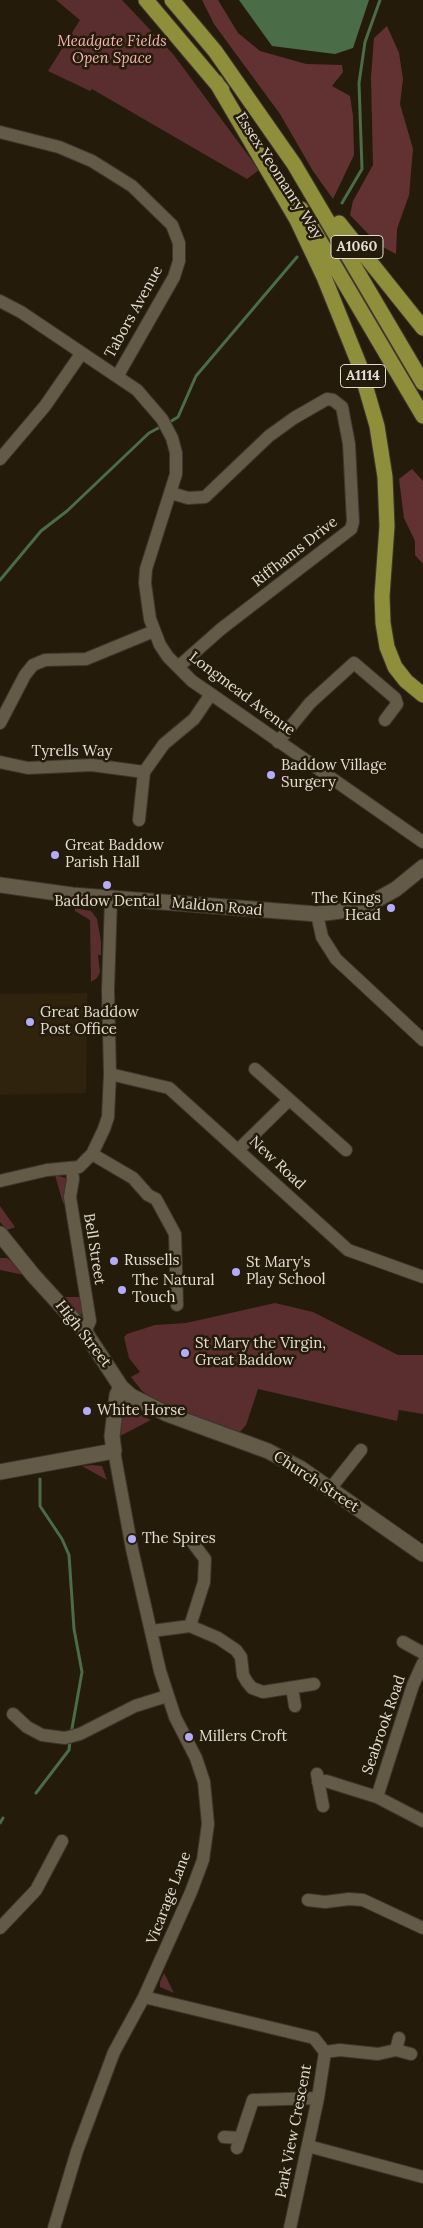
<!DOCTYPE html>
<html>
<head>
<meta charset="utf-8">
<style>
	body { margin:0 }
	canvas { display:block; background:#241b0b }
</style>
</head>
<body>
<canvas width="423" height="2228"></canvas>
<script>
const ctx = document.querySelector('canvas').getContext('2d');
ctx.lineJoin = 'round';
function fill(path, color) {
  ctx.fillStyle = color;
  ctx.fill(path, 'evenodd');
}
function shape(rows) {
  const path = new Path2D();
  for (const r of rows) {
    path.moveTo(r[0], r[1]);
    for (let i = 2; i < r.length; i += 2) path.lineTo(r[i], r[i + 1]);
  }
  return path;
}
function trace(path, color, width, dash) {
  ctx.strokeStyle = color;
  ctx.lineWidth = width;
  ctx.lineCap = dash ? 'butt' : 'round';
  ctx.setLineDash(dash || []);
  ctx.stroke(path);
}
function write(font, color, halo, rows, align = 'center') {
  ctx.font = font + ' Lora,serif';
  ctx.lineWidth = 5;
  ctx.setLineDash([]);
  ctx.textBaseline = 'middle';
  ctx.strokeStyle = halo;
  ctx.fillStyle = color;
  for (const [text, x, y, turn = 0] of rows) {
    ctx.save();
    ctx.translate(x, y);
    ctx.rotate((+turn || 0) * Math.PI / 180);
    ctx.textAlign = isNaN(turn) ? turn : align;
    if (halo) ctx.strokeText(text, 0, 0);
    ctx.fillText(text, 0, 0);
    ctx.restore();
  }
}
fill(shape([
	[87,993,86,1093,0,1095,0,994]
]), '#2f230d');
fill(shape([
	[56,0,122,0,173,54,259,170,247,179,92,89,90,91,48,71,80,20],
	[75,908,91,911,97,919,101,941,101,955,98,955,100,972,97,978,91,982,90,920,75,911],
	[55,1175,66,1178,67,1184,64,1192,65,1203,63,1203],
	[0,1206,15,1227,7,1230,0,1222],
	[0,1258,7,1258,11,1261,24,1275,0,1270],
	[63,1297,81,1297,84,1315,80,1314],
	[275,1303,313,1312,398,1355,423,1355,423,1414,399,1410,397,1421,258,1389,246,1425,240,1432,170,1407,152,1398,142,1391,131,1377,140,1372,129,1358,124,1337,127,1334,155,1325,186,1323],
	[126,1412,134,1412,151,1420,120,1436,122,1419],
	[92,1465,102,1466,107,1480,82,1466],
	[164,1973,174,1993,160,1987,160,1982]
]), '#5a2d2e');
fill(shape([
	[202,0,218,0,238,33,260,51,306,64,342,65,343,72,332,86,350,96,353,116,354,155,333,199,313,171,280,114,214,24],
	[387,26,399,53,403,79,400,104,413,149,409,195,397,229,396,254,379,245,350,215,353,201,373,165,371,78,374,38],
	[412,469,423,481,423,564,415,555,415,541,404,518,399,479]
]), '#623233');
fill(shape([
	[239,0,369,0,353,48,335,54,272,46]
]), '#4a6c46');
trace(shape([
	[342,203,362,169,359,83,365,42,380,0],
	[168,423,178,417,196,376,297,257],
	[0,580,41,531,67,511,149,433,162,426],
	[40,1479,40,1506,62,1539,69,1555,74,1629,82,1672,71,1734],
	[36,1793,69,1750,70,1740],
	[0,1823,3,1818]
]), '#4a6c46', 3);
const street = shape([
	[0,132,59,147,92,161,132,186,172,225,179,243,179,261,174,277,118,375],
	[0,301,21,312,137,390,162,419,172,438,176,453,176,474,146,569,145,583,150,619,160,645,168,657,192,681,211,694,423,842],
	[0,459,45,406,81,354],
	[171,493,188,498,205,497,269,436,294,418,327,399,333,400,342,407,349,444,353,522,351,529,221,629,178,667],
	[0,723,25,675,33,665,45,660,86,659,154,631],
	[278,742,310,703,354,663,395,698,397,704,385,720],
	[0,762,28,768,92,765,144,772,164,744,194,719,211,694],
	[139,820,144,772],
	[317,914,322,937,336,959,423,1040],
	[255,1069,346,1150],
	[110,1074,169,1088,348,1250,423,1277],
	[239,1149,289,1100],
	[92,1154,133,1178,148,1195,156,1199,175,1234,177,1305],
	[72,1169,73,1179,70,1197,90,1321,85,1332],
	[0,1181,47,1170,79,1167,92,1154,104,1129,108,1117,110,1074,108,990,111,899],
	[330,1489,361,1450],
	[190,1626,204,1582,205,1559,193,1543],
	[152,1631,190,1626,218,1638,236,1650,241,1657,243,1675,247,1682,252,1688,263,1692,314,1684],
	[403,1642,423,1653],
	[292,1688,295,1706],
	[13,1714,27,1727,42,1735,65,1738,80,1734,135,1706,167,1696],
	[317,1774,323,1806],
	[318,1782,326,1781,377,1797,423,1821],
	[377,1797,413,1685,423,1663],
	[308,1900,325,1902,349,1899,363,1900,423,1928],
	[0,1928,36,1890,62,1841],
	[144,1997,314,2038,325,2052,318,2098,290,2228],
	[396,2050,399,2038],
	[325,2052,340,2050,378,2054,396,2050,411,2054],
	[224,2137,240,2138],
	[308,2146,423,2177],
	[237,2148,253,2100,318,2098],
	[54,2228,77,2151,114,2052,144,1997,191,1892,203,1860,208,1824,204,1782,196,1758,175,1717,160,1671,132,1549,114,1451]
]);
const secondary = shape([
	[0,885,72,895,317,914,349,910,371,903,396,889,423,867],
	[0,1234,33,1275,85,1332,121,1387,131,1396,167,1414,268,1451,300,1468,423,1554],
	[0,1472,114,1451,112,1436,117,1395,121,1387]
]);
const primary = shape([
	[146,0,222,90],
	[172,0,215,51,294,164,423,383],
	[216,82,297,220,324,277,359,364,377,426,385,477,387,526,382,596,383,623,387,647,395,667,406,681,423,695],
	[301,209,423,416],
	[339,223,423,328]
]);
trace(street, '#3c362f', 14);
trace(secondary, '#3c362f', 17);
trace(primary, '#3c362f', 17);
trace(street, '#645a48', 12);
trace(secondary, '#645a48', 15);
trace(primary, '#8f8e3b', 15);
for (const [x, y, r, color] of [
	[271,775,5,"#b3adf9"],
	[55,855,5,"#b3adf9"],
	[107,885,5,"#b3adf9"],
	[391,908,5,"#b3adf9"],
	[30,1022,5,"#b3adf9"],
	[114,1261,5,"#b3adf9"],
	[236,1272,5,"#b3adf9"],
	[122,1290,5,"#b3adf9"],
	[185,1353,5,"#b3adf9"],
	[87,1411,5,"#b3adf9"],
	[132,1539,5,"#b3adf9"],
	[189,1737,5,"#b3adf9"]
]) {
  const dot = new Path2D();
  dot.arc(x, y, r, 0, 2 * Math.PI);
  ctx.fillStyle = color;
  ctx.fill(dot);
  trace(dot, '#241b0b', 2);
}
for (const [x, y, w] of [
	[357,247,52],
	[363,376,45]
]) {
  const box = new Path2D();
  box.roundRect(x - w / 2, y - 11.5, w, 23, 4);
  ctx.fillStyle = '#241b0b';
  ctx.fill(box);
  trace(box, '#e4ded4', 1);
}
write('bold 14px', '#e4ded4', null, [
	["A1060",357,247],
	["A1114",363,376]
]);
write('italic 15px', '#f9b5b4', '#241b0b', [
	["Meadgate Fields",112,42],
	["Open Space",112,59]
]);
write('15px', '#e4ded4', '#241b0b', [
	["Essex Yeomanry Way",279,176,57],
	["Tabors Avenue",134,312,-61],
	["Riffhams Drive",295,552,-38],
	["Longmead Avenue",242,694,37],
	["Tyrells Way",72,752],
	["Maldon Road",217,907,5],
	["New Road",277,1163,43],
	["Bell Street",94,1249,81],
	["High Street",83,1334,52],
	["Church Street",316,1482,33],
	["Seabrook Road",384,1725,-71],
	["Vicarage Lane",169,1898,-69],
	["Park View Crescent",294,2131,-79]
]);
write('15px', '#e4ded4', '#241b0b', [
	["Baddow Village",281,766],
	["Surgery",281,783],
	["Great Baddow",65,846],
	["Parish Hall",65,863],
	["The Kings",381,899,"right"],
	["Head",381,916,"right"],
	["Baddow Dental",107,902,"center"],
	["Great Baddow",40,1013],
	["Post Office",40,1030],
	["Russells",124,1261],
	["St Mary's",246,1263],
	["Play School",246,1280],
	["The Natural",132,1281],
	["Touch",132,1298],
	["St Mary the Virgin,",195,1344],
	["Great Baddow",195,1361],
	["White Horse",97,1411],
	["The Spires",142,1539],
	["Millers Croft",199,1737]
], 'left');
</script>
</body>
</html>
